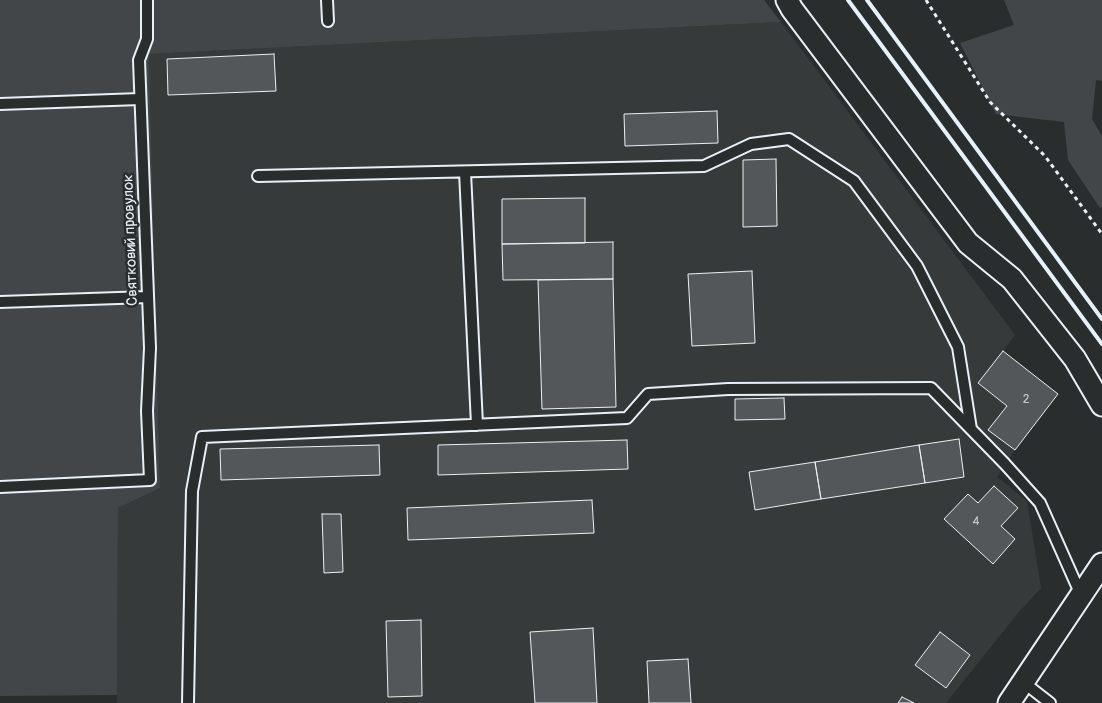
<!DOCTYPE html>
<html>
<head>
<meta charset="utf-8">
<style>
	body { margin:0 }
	canvas { display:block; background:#2a2d2e }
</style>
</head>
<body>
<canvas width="1102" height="703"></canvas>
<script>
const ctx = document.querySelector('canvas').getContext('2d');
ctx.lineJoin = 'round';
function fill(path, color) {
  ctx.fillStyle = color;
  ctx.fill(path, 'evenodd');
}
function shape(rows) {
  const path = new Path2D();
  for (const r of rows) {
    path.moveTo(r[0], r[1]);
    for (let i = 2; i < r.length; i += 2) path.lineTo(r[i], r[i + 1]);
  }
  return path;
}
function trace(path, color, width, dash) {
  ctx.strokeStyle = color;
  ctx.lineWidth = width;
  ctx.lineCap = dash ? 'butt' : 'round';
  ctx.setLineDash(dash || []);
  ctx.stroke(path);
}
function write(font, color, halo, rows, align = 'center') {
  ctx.font = font + ' Pangolin,sans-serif';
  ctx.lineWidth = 5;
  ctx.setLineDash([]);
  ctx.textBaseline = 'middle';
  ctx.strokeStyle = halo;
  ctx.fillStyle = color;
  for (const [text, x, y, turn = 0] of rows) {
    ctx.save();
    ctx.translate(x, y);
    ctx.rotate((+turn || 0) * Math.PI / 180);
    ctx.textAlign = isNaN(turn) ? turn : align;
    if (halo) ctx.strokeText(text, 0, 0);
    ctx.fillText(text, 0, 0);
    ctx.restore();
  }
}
fill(shape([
	[781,22,1015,335,1003,351,1058,394,1015,450,997,477,1027,501,1041,588,1018,613,946,703,117,703,118,508,160,488,149,54]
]), '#363a3b');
fill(shape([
	[0,0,764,0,781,22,149,54,160,488,118,508,117,695,0,696],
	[1004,0,1102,0,1102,81,1096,80,1092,119,1102,136,1102,207,1100,208,1068,160,1064,122,996,114,960,43,1014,25]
]), '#424648');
const building = shape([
	[274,54,276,91,168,95,167,59,274,54],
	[717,111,718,143,625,146,624,114,717,111],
	[776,159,777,226,743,227,743,160,776,159],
	[585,198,585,243,502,244,502,199,585,198],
	[613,242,613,279,503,280,502,244,613,242],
	[752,271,755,343,692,346,688,274,752,271],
	[613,279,616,407,542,409,538,280,613,279],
	[1003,351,1058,394,1015,450,988,430,1007,406,978,383,1003,351],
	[784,398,785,419,735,420,735,399,784,398],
	[959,439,964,477,925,483,919,445,959,439],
	[627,440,628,469,438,475,438,445,627,440],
	[379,445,380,475,221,480,220,449,379,445],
	[919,445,925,483,821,499,815,462,919,445],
	[815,462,821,499,755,510,749,472,815,462],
	[994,486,1018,508,1001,526,1015,539,993,564,944,519,968,494,978,503,994,486],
	[592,500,594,533,408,540,407,508,592,500],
	[322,514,341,514,343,572,324,573,322,514],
	[421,620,422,696,388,697,386,621,421,620],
	[593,628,597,703,535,703,530,632,593,628],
	[940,632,970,655,946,688,915,665,940,632],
	[688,659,691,703,649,703,647,661,688,659],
	[902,697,914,703,898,703,902,697]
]);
fill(building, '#535759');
trace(building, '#e8f1f8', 1);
const service = shape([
	[327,0,328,21],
	[0,104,140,99],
	[465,172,477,425],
	[258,176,704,166,751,144,789,139,854,181,917,266,958,347,971,429],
	[0,302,148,297],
	[0,487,150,480,147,411,150,348,139,60,147,39,147,0],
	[1023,682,1050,703],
	[188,703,192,491,202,437,627,418,648,394,728,389,931,388,1005,464,1040,503,1081,595]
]);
const minor = shape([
	[787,0,792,9,968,243,1012,279,1075,359,1102,405],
	[1009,703,1102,564]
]);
trace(service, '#e8f1f8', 14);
trace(minor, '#e8f1f8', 25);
trace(shape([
	[926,0,990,102,1045,156,1102,234]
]), '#e8f1f8', 3, [4, 4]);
trace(service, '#2a2d2e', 10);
trace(minor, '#2a2d2e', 21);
trace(shape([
	[848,0,1102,344],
	[867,0,1102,319]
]), '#e8f1f8', 4);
write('12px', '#c3cad0', null, [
	["2",1026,400],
	["4",976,522]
]);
write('15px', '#e8f1f8', '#2a2d2e', [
	["Святковий провулок",131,240,-92]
]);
</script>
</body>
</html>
